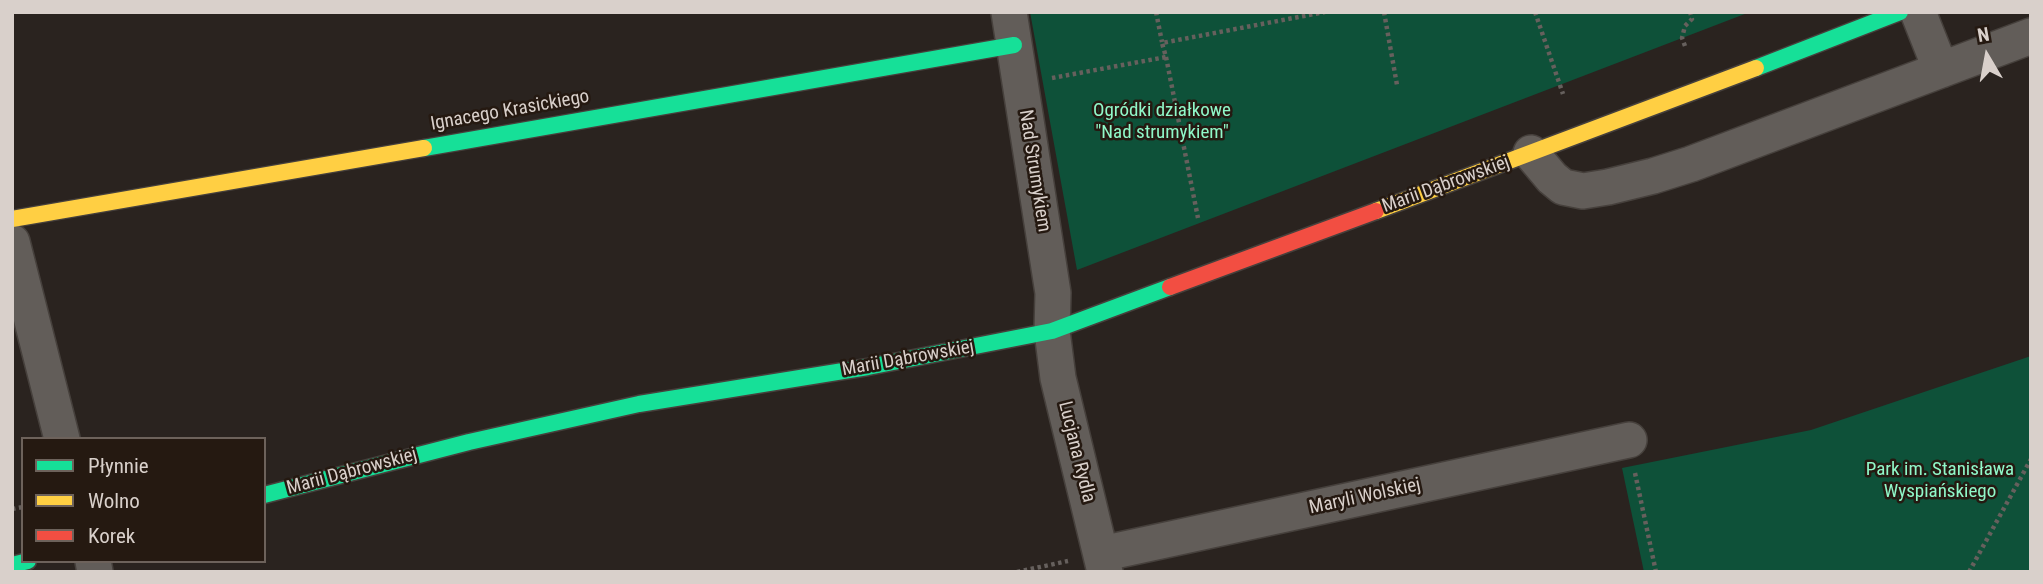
<!DOCTYPE html>
<html>
<head>
<meta charset="utf-8">
<style>
	body { margin:0 }
	#map { position:relative; width:2043px; height:584px; overflow:hidden; background:#2a231f; font-family:"Roboto Condensed",sans-serif }
	canvas { display:block }
	.frame { position:absolute; inset:0; border:14px solid #d9d0cb; pointer-events:none }
	.legend { position:absolute; left:21px; top:437px; width:245px; height:126px; box-sizing:border-box; background:#251911; border:2px solid #6d625b; margin:0; padding:9px 12px; list-style:none; font-size:21px; color:#d9d0cb }
	.legend li { display:flex; align-items:center; gap:14px; height:35px }
	.legend b { width:35px; border:2px solid #6d625b }
	.north { position:absolute; left:1952px; top:21px; width:70px; height:70px; -webkit-text-stroke:5px #251911; paint-order:stroke; rotate:350deg; font-size:19px; font-weight:700; line-height:28px; text-align:center; color:#d9d0cb }
	.north::after { content:''; display:block; margin:auto; width:24px; height:32px; background:#d9d0cb; clip-path:polygon(50% 0,100% 100%,50% 72%,0 100%) }
</style>
</head>
<body>
<div id="map">
<canvas width="2043" height="584"></canvas>
<div class="frame"></div>
<ul class="legend">
<li><b style="height:9px;background:#16e098"></b>Płynnie</li>
<li><b style="height:9px;background:#ffcf43"></b>Wolno</li>
<li><b style="height:9px;background:#f24e42"></b>Korek</li>
</ul>
<div class="north">N</div>
</div>
<script>
const ctx = document.querySelector('canvas').getContext('2d');
ctx.lineJoin = 'round';
function fill(path, color) {
  ctx.fillStyle = color;
  ctx.fill(path, 'evenodd');
}
function shape(rows) {
  const path = new Path2D();
  for (const r of rows) {
    path.moveTo(r[0], r[1]);
    for (let i = 2; i < r.length; i += 2) path.lineTo(r[i], r[i + 1]);
  }
  return path;
}
function trace(path, color, width, dash) {
  ctx.strokeStyle = color;
  ctx.lineWidth = width;
  ctx.lineCap = dash ? 'butt' : 'round';
  ctx.setLineDash(dash || []);
  ctx.stroke(path);
}
function write(font, color, halo, rows, align = 'center') {
  ctx.font = font + ' "Roboto Condensed",sans-serif';
  ctx.lineWidth = 5;
  ctx.setLineDash([]);
  ctx.textBaseline = 'middle';
  ctx.strokeStyle = halo;
  ctx.fillStyle = color;
  for (const [text, x, y, turn = 0] of rows) {
    ctx.save();
    ctx.translate(x, y);
    ctx.rotate((+turn || 0) * Math.PI / 180);
    ctx.textAlign = isNaN(turn) ? turn : align;
    if (halo) ctx.strokeText(text, 0, 0);
    ctx.fillText(text, 0, 0);
    ctx.restore();
  }
}
fill(shape([
	[1030,12,1750,12,1077,270],
	[2031,356,2031,572,1644,572,1622,468,1811,430]
]), '#0e5139');
const street = shape([
	[1009,12,1053,293,1052,331,1058,378,1105,572],
	[1918,12,1941,70],
	[1531,153,1552,178,1563,187,1583,191,1608,187,1653,176,1691,164,2031,36],
	[12,242,62,439],
	[1101,554,1629,440],
	[93,561,95,572]
]);
const fast = shape([
	[1756,68,1900,12],
	[424,148,1014,45],
	[264,495,469,442,639,404,868,367,1052,331,1170,287],
	[12,565,28,561]
]);
const slow = shape([
	[1376,211,1756,68],
	[12,219,424,148]
]);
const jam = shape([
	[1170,287,1376,211]
]);
trace(street, '#46403c', 38);
trace(fast, '#46403c', 19);
trace(slow, '#46403c', 19);
trace(jam, '#46403c', 19);
trace(shape([
	[1156,12,1162,42],
	[1384,12,1397,85],
	[1535,12,1563,94],
	[1685,46,1682,38,1685,26,1692,19,1690,12],
	[1166,57,1198,218],
	[1052,78,1166,57,1162,43,1325,12],
	[1635,473,1656,572],
	[12,509,23,507],
	[1017,572,1068,561],
	[1969,572,2031,459]
]), '#66605d', 4.5, [3.5, 3.5]);
trace(street, '#625d59', 35);
trace(fast, '#16e098', 16);
trace(slow, '#ffcf43', 16);
trace(jam, '#f24e42', 16);
write('19px', '#d9d0cb', '#251911', [
	["Ignacego Krasickiego",510,111,-10],
	["Nad Strumykiem",1034,171,81],
	["Marii Dąbrowskiej",1446,185,-20],
	["Marii Dąbrowskiej",908,359,-10],
	["Lucjana Rydla",1076,452,76],
	["Marii Dąbrowskiej",352,472,-15],
	["Maryli Wolskiej",1365,497,-12]
]);
write('19px', '#90f8c9', '#251911', [
	["Ogródki działkowe",1162,111],
	["\"Nad strumykiem\"",1162,133],
	["Park im. Stanisława",1940,470],
	["Wyspiańskiego",1940,492]
]);
</script>
</body>
</html>
